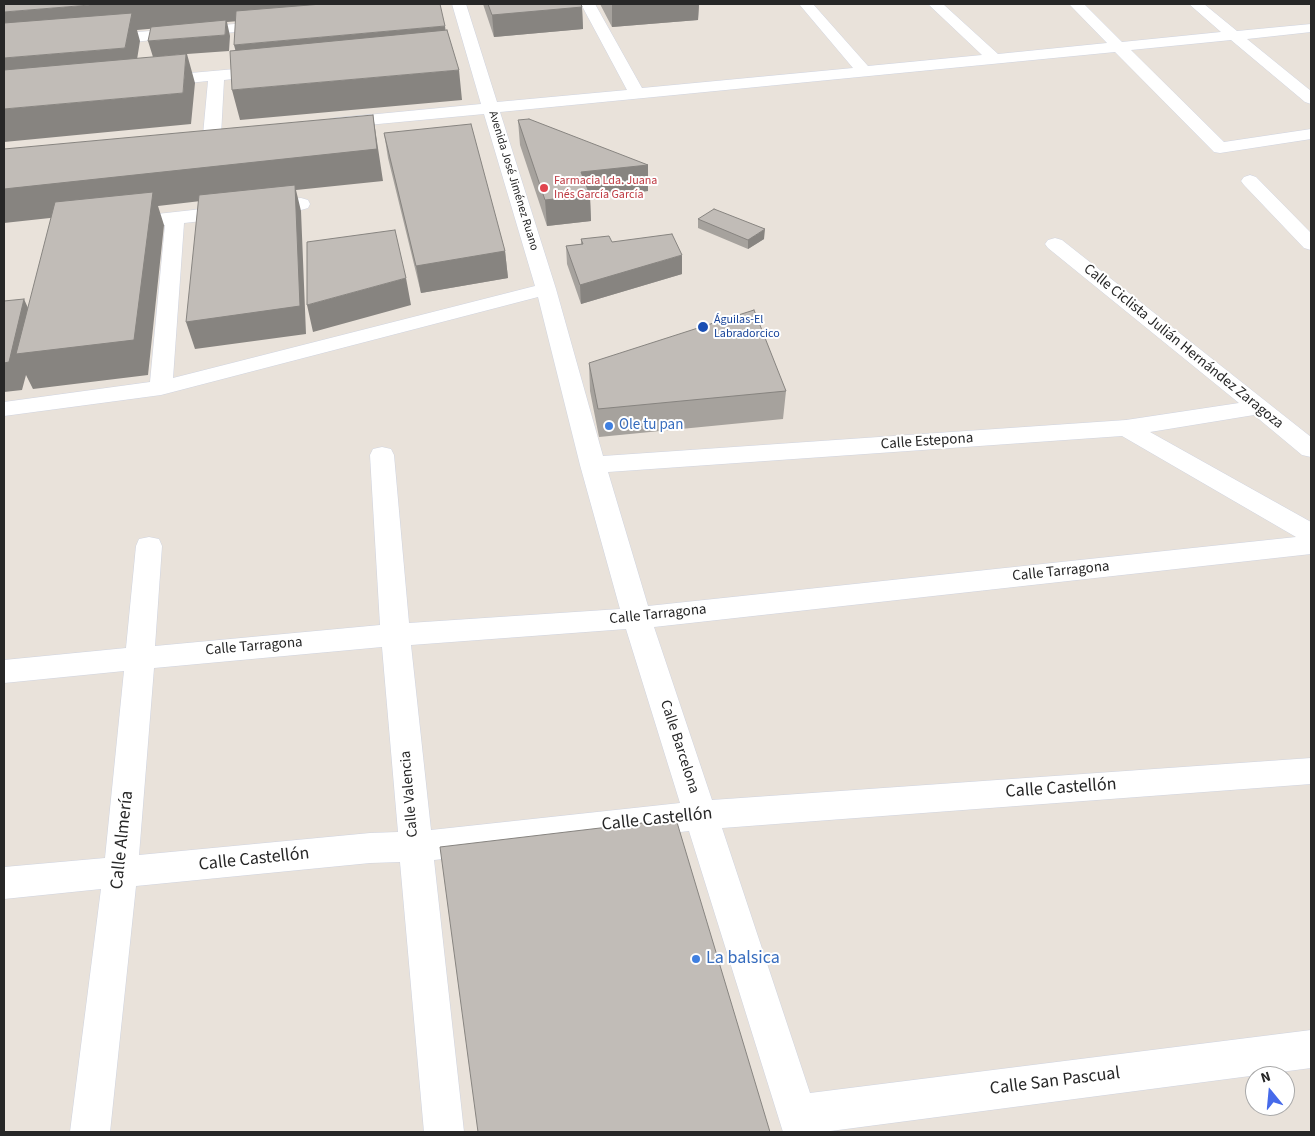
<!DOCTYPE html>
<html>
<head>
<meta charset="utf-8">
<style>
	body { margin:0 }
	#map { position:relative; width:1315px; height:1136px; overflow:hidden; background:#e9e2da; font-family:"Source Sans 3",sans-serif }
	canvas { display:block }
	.frame { position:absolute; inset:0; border:5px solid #272727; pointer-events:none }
	.north { position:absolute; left:1245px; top:1066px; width:50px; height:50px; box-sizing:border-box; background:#fff; border:1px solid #a9a9a9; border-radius:50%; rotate:343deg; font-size:14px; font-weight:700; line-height:20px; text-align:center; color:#272727 }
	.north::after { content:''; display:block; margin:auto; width:18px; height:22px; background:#466aea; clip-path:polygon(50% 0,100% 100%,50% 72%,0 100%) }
</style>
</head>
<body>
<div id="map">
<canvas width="1315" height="1136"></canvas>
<div class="frame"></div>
<div class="north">N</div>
</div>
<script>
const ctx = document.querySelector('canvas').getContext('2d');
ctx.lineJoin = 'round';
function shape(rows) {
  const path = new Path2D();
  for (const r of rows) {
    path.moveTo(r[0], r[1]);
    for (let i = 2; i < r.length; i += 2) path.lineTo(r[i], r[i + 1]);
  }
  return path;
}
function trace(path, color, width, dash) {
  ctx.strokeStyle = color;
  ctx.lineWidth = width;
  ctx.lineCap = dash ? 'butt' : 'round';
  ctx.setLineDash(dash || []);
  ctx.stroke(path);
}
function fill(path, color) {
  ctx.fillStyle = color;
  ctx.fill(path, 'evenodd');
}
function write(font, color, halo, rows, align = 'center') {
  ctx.font = font + ' "Source Sans 3",sans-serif';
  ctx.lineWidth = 4;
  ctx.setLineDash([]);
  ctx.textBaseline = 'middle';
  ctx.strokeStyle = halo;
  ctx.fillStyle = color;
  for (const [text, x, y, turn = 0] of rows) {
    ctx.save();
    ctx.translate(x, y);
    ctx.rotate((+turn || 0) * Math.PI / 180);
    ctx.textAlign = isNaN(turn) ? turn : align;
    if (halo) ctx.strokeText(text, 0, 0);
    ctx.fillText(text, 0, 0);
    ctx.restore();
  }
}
const minor = shape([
	[452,4,466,4,497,102,627,90,581,4,595,4,642,88,853,68,799,4,813,4,868,66,982,55,928,4,943,4,998,54,1107,43,1069,4,1084,4,1122,42,1221,32,1189,4,1204,4,1237,31,1311,24,1311,32,1247,39,1311,91,1311,104,1305,102,1231,40,1131,50,1224,142,1311,129,1311,139,1220,153,1214,152,1115,52,500,112,556,289,603,456,1126,420,1239,403,1048,248,1045,244,1048,240,1055,238,1062,240,1311,437,1311,457,1302,455,1254,415,1150,432,1311,522,1311,554,654,627,712,800,1311,758,1311,784,722,828,810,1093,1311,1030,1311,1068,823,1132,783,1132,689,831,434,860,464,1132,424,1132,400,862,370,863,136,886,110,1132,70,1132,101,889,4,899,4,867,105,858,124,671,4,683,4,660,126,648,136,546,139,539,149,537,159,539,162,546,155,646,380,625,370,455,373,449,382,447,391,449,394,455,409,623,620,609,580,465,538,297,161,395,4,416,4,402,150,382,165,225,150,224,147,220,150,216,157,214,301,198,308,200,310,204,308,208,301,210,184,223,173,378,535,286,484,114,336,128,330,127,327,123,330,119,336,118,481,104,452,4],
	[1122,436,1296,537,648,606,608,472,1122,436],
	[626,629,680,803,431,830,411,645,626,629],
	[382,647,398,832,370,833,139,855,154,668,382,647],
	[271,21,276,22,278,25,276,28,102,45,97,43,94,40,97,37,102,35,271,21],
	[269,66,275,68,277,71,275,74,224,80,221,135,218,139,212,140,206,139,203,135,208,81,157,86,151,84,149,81,151,78,157,76,269,66],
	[1250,175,1256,177,1311,233,1311,250,1304,248,1244,185,1241,181,1244,177,1250,175]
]);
trace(minor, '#cfd3df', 1);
fill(minor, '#fff');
fill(shape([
	[483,4,581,4,582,7,583,29,494,37],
	[600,4,699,4,698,20,612,27],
	[518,120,648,165,648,191,590,197,591,221,547,226,520,145],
	[384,133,505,251,508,278,421,293,388,158],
	[698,219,764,239,748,249,698,228],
	[581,239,612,242,682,274,581,304,567,264,566,246,581,244],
	[589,363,786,391,783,419,599,437,590,391]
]), '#a6a29d');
fill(shape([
	[102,4,445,4,227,22,230,36,229,51,187,54,195,83,191,124,4,142,4,109,183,93,186,54,153,57,148,41,225,35,226,22,137,30,140,41,134,78,4,89,4,58,125,48,128,30,4,41,4,12],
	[625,4,699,4,698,20,612,27,612,5],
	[582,7,583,29,494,37,492,15],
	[445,26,448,49,240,68,234,45],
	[459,70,462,100,240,120,232,90],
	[373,115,383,181,296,190,301,211,306,334,195,349,186,322,295,190,158,206,164,225,148,375,33,389,26,375,22,390,4,392,4,363,24,299,36,326,151,207,4,223,4,189],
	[648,165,648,191,590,197,591,221,547,226,545,200,581,172],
	[765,229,764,239,748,249,748,240],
	[505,251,508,278,421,293,416,266],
	[682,255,682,274,581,304,580,285],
	[406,278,411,305,313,332,307,305]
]), '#878480');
const building = shape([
	[4,4,102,4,4,12,4,4],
	[322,4,440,4,445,26,234,45,236,11,322,4],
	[488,4,581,4,582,7,492,15,488,4],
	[132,13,125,48,4,58,4,23,132,13],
	[226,20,225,35,148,41,151,27,226,20],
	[447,30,459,70,232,90,230,51,447,30],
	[186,54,183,93,4,109,4,70,186,54],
	[373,115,377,149,4,189,4,149,373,115],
	[529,119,648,165,581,172,590,195,545,200,518,120,529,119],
	[471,124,505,251,416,266,384,133,471,124],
	[295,185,300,306,186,322,199,195,295,185],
	[153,192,134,340,16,354,55,202,153,192],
	[714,209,765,229,748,240,698,219,714,209],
	[395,230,406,278,307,305,307,242,395,230],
	[672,234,682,255,580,285,566,246,583,244,581,239,609,236,612,242,672,234],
	[24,299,9,362,4,363,4,301,24,299],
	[754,310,786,391,598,409,589,363,754,310],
	[676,819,770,1132,478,1132,440,847,676,819]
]);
fill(building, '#c1bcb7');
trace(building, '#878480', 1);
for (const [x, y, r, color] of [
	[544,188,5,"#e0444e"],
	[703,327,6,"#1a4fb4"],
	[609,426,5,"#3f7fe0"],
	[696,959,5,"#3f7fe0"]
]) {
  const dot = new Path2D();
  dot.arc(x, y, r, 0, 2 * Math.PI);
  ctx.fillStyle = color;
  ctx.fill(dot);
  trace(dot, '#fff', 2);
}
write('12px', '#272727', '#fff', [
	["Avenida José Jiménez Ruano",513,181,73]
]);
write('12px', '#be3a42', '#fff', [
	["Farmacia Lda. Juana",554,181],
	["Inés García García",554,195]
], 'left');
write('12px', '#164399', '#fff', [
	["Águilas-El",714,320],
	["Labradorcico",714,334]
], 'left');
write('15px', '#272727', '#fff', [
	["Calle Ciclista Julián Hernández Zaragoza",1183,347,39],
	["Calle Estepona",927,442,-4],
	["Calle Tarragona",1061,572,-6],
	["Calle Tarragona",658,615,-6],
	["Calle Tarragona",254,647,-5],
	["Calle Barcelona",679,747,72],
	["Calle Valencia",410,794,-95]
]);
write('15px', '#366cbe', '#fff', [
	["Ole tu pan",619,426]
], 'left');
write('18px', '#272727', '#fff', [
	["Calle Castellón",1061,789,-4],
	["Calle Castellón",657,820,-6],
	["Calle Almería",123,840,-84],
	["Calle Castellón",254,860,-6],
	["Calle San Pascual",1055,1082,-7]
]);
write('18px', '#366cbe', '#fff', [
	["La balsica",706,959]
], 'left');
</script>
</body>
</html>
